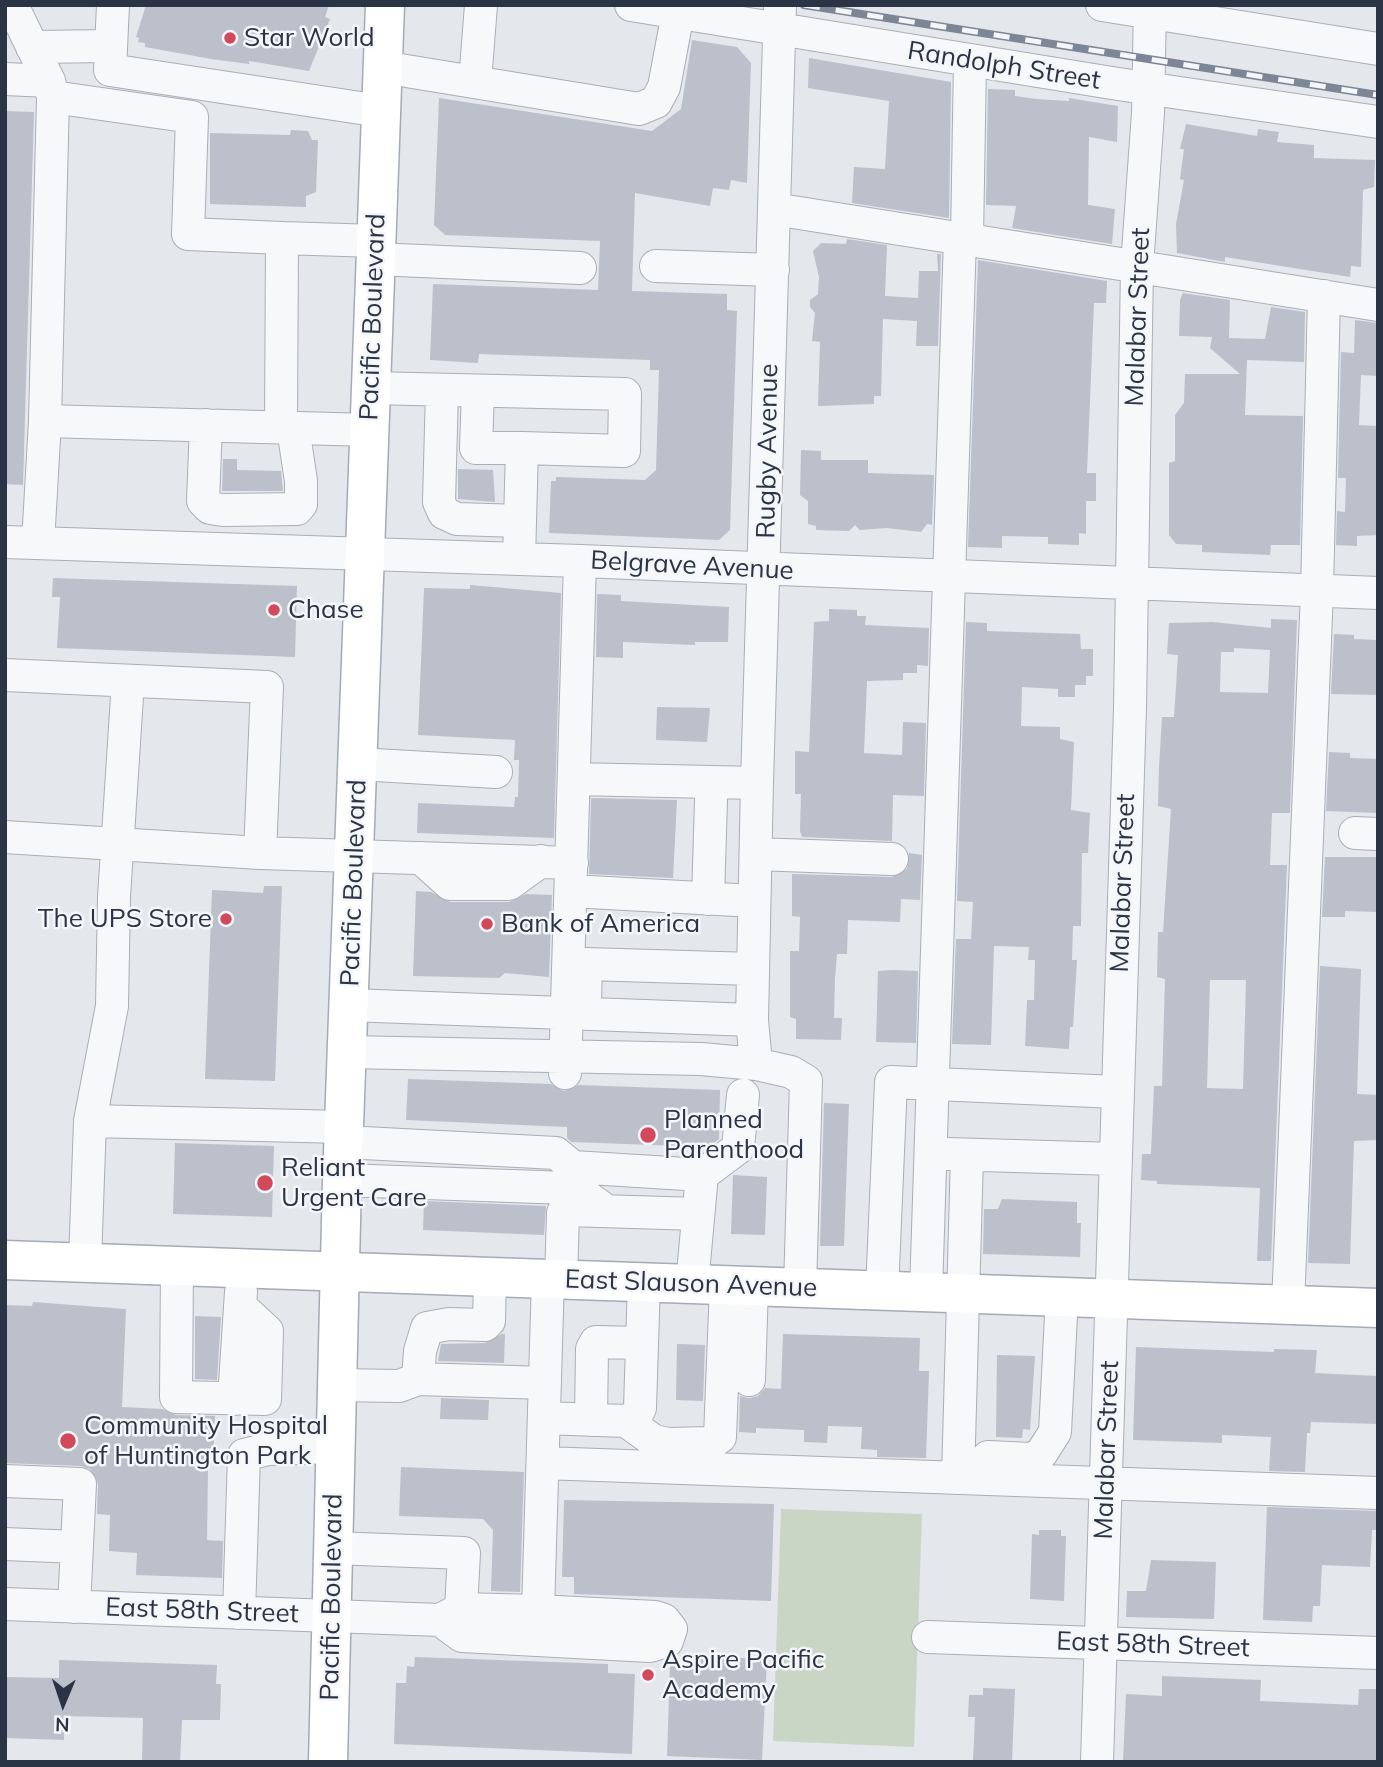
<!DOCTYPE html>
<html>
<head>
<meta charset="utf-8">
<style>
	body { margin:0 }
	#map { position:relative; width:1383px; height:1767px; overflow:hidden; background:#e4e7ec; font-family:Mulish,sans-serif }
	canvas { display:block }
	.frame { position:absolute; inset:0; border:7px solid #2b3445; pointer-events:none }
	.north { position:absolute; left:28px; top:1669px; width:70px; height:70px; -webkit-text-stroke:5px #f4f6f9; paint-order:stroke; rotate:182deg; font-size:19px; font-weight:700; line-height:28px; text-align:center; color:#2b3445 }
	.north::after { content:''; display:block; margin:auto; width:24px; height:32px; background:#2b3445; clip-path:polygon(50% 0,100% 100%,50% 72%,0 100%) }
</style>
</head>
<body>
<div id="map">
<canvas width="1383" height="1767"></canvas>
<div class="frame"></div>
<div class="north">N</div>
</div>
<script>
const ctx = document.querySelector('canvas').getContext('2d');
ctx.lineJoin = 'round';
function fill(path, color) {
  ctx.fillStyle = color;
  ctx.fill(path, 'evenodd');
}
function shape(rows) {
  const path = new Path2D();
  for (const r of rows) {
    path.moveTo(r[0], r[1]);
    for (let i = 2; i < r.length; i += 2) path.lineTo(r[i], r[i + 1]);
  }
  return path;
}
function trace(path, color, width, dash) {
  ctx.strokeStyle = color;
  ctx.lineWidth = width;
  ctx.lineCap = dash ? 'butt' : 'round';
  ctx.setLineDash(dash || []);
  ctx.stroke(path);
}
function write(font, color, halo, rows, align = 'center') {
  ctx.font = font + ' Mulish,sans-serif';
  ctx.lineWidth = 5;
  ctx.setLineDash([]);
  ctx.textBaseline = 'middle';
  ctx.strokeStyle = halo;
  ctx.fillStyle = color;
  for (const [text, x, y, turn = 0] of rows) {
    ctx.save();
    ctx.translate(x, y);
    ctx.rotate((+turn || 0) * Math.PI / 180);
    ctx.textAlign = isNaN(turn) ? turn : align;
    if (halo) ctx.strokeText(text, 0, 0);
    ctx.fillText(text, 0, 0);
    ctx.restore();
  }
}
fill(shape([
	[781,1509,922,1514,914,1747,773,1741]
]), '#c9d6c5');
fill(shape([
	[146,5,329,5,325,17,330,19,309,71,249,61,249,64,211,59,145,47,145,43,138,42,139,38,136,37],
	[692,40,737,47,751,63,747,183,731,180,729,190,713,188,710,206,635,193,632,291,727,294,727,310,737,311,730,530,719,540,549,533,551,481,556,481,556,477,645,480,656,470,659,370,650,370,650,360,479,354,478,363,430,360,433,284,598,290,600,241,445,235,434,225,439,98,652,131,681,109],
	[809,58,951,82,949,218,852,203,854,167,885,169,889,101,808,88],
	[988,89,1015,90,1015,96,1036,99,1069,101,1069,98,1118,106,1117,142,1089,137,1088,205,1115,209,1112,244,1012,228,1016,206,986,205],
	[5,111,34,112,23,485,5,484],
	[1186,124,1257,136,1258,129,1279,132,1277,142,1314,145,1314,158,1375,160,1374,187,1363,190,1361,267,1351,266,1350,277,1225,257,1225,262,1177,253,1176,224,1184,180,1180,179,1184,149,1180,149],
	[291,130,308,131,312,140,318,140,316,192,306,196,306,207,210,204,210,133,290,135],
	[847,239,887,245,885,296,918,298,919,271,938,271,937,254,941,254,938,346,916,346,917,321,883,319,881,396,874,396,874,404,818,406,820,342,812,341,815,313,810,307,810,300,818,294,819,277,813,251,821,243,846,244],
	[978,260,1107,281,1106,303,1094,303,1087,473,1096,473,1096,501,1086,501,1086,534,1079,533,1079,545,1048,544,1048,537,1002,536,1002,548,968,547],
	[1183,293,1230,300,1229,338,1265,339,1271,307,1305,312,1304,362,1247,360,1245,415,1303,416,1300,545,1271,545,1270,555,1202,552,1202,545,1176,544,1169,535,1169,463,1175,461,1175,415,1184,403,1185,374,1240,374,1210,348,1212,337,1179,336,1180,300],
	[1355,320,1378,323,1378,376,1361,375,1359,425,1378,426,1378,535,1357,536,1357,546,1336,545,1337,511,1345,512,1346,478,1338,478,1341,352,1354,353],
	[801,450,821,451,821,460,868,460,868,473,934,475,932,525,927,524,921,532,887,528,860,530,855,525,849,531,816,530,816,526,808,524,808,501,800,495],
	[223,459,237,459,237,470,281,471,283,491,222,491],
	[458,469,493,470,495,502,458,499],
	[53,578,297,586,295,657,57,648,60,597,52,597],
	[470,585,561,593,554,838,417,833,418,803,514,807,515,797,518,797,519,760,514,760,515,740,418,735,424,588,470,589],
	[597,594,621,595,621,601,729,607,728,642,695,642,695,645,623,642,623,658,596,657],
	[829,609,857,610,857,616,866,616,865,625,929,628,928,666,917,665,917,673,903,673,903,680,867,681,864,753,902,755,903,722,926,723,924,796,893,795,892,841,802,837,800,831,801,794,795,794,795,751,809,752,814,622,829,621],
	[1271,619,1297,620,1290,813,1272,813,1270,865,1287,865,1271,1261,1257,1261,1260,1188,1157,1184,1157,1181,1141,1180,1142,1154,1151,1154,1154,1086,1162,1086,1165,979,1157,977,1158,932,1163,932,1171,809,1158,806,1159,767,1162,717,1174,717,1178,655,1167,654,1169,623,1212,622,1271,628],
	[1234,648,1270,650,1268,693,1220,692,1221,652,1234,652],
	[1210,980,1246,980,1243,1089,1207,1088],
	[966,622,987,623,987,631,1080,634,1081,649,1093,649,1093,676,1086,676,1086,685,1075,685,1075,697,1058,697,1058,689,1022,687,1021,726,1060,727,1060,739,1074,742,1071,810,1090,813,1088,853,1082,853,1081,926,1073,926,1072,960,1077,960,1073,1027,1070,1027,1069,1049,1025,1046,1027,1000,1034,1000,1035,960,1028,960,1029,947,994,946,991,1045,952,1044,956,939,971,939,973,902,957,901],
	[1334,634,1354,635,1354,639,1378,640,1378,695,1331,694],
	[657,707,710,708,707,742,656,740],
	[1329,752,1350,753,1350,758,1378,759,1378,813,1326,811],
	[591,798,677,800,673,878,589,874],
	[909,853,922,855,920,900,901,899,900,922,848,920,847,954,837,954,835,978,834,1018,842,1018,841,1040,796,1039,796,1019,790,1017,790,951,799,951,800,917,792,916,792,874,892,877,907,869],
	[1325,857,1378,857,1377,912,1345,911,1345,917,1322,917],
	[264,886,282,886,275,1081,205,1079,212,890,263,893],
	[416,891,431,892,450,902,509,902,526,894,552,895,549,977,505,973,499,978,413,976],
	[1320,966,1361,969,1357,1094,1378,1095,1378,1140,1354,1141,1350,1264,1308,1263],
	[893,970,918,971,916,1043,876,1042,878,971],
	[408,1079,551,1084,564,1091,578,1085,720,1090,719,1139,709,1147,571,1142,567,1138,567,1127,406,1120],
	[824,1103,849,1104,844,1246,820,1246],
	[175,1143,274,1146,272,1217,173,1214],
	[733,1175,767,1177,765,1235,731,1234],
	[1002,1199,1077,1202,1077,1223,1081,1223,1080,1257,983,1254,984,1209,998,1209],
	[424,1201,546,1206,544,1235,423,1230],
	[33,1302,126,1309,122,1407,162,1409,176,1415,215,1416,213,1461,208,1470,207,1540,223,1541,222,1578,136,1575,137,1553,109,1551,110,1515,97,1514,98,1484,90,1469,81,1466,5,1463,5,1305,32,1306],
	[195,1316,221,1317,217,1380,195,1379],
	[502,1334,505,1334,504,1363,438,1361,441,1344,485,1343],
	[783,1334,920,1338,919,1371,929,1371,926,1458,877,1457,877,1450,861,1449,862,1427,828,1426,827,1443,804,1442,804,1430,756,1428,756,1433,739,1432,740,1396,749,1398,758,1396,765,1388,781,1389],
	[677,1344,705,1345,703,1401,676,1400],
	[1136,1347,1274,1352,1274,1349,1317,1350,1315,1373,1378,1376,1378,1424,1311,1422,1310,1433,1307,1433,1305,1472,1269,1471,1271,1437,1222,1435,1222,1443,1133,1440],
	[997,1355,1035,1356,1030,1430,1023,1429,1022,1438,996,1437],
	[441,1398,489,1400,488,1420,440,1419],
	[401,1467,524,1472,520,1592,491,1591,493,1530,483,1519,399,1516],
	[564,1500,774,1504,771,1601,574,1594,574,1577,562,1577],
	[1267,1507,1378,1511,1378,1530,1372,1530,1370,1567,1322,1565,1320,1606,1313,1606,1312,1622,1263,1620],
	[1039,1530,1061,1530,1061,1536,1066,1536,1064,1601,1030,1599,1032,1534,1039,1535],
	[1151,1560,1216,1562,1214,1619,1126,1617,1127,1591,1146,1591],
	[692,1656,767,1659,762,1760,667,1756,670,1666,692,1667],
	[415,1657,608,1664,608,1673,635,1674,632,1754,394,1744,396,1683,406,1683,407,1666,414,1667],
	[59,1660,217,1665,216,1684,221,1684,220,1720,182,1720,180,1762,142,1762,143,1718,65,1716,64,1740,5,1738,5,1677,59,1678],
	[1162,1676,1261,1680,1260,1701,1358,1705,1359,1689,1378,1689,1378,1762,1123,1762,1126,1694,1162,1696],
	[983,1688,1015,1689,1012,1762,973,1762,975,1717,968,1717,969,1695,983,1695]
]), '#bbc0ca');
const minor = shape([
	[12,5,49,81,53,97,45,421,38,543],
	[113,5,110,70,380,111],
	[631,5,1118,84,1378,122],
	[1102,5,1378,49],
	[32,47,111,46],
	[382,67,639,109,656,102,664,87,678,13],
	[5,79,49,81],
	[475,82,481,5],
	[53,97,192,117,188,234,282,238,281,427],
	[774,209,1378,305],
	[282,238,376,241],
	[967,239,970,60],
	[375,259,580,268],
	[656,266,773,270],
	[371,388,625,394,624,451,522,448,519,559],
	[442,390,439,502,444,513,457,519,520,521],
	[478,391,476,448,522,448],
	[45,421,370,430],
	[206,425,203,501,210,508,223,510,297,509,301,504,301,481,293,428],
	[5,542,580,561,1378,593],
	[5,675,267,687,260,853],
	[358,764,496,772],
	[574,779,757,783],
	[1355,833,1378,834],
	[5,837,260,853,572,863],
	[756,854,892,859],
	[421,858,450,884,509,884,541,861],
	[571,891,754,901],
	[708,899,711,800],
	[585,1002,586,964,753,969],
	[349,1005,752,1020],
	[347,1052,701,1059,756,1064,791,1072,806,1081,800,1288],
	[756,1064,752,1020,757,783,780,5],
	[565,1073,580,561],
	[90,1121,112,1006,114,897,128,681],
	[344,1142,556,1153,573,1167,702,1175],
	[948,1154,1115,1159],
	[342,1180,567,1188,583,1194,607,1211],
	[85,1262,90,1121,344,1127],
	[177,1265,176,1397,265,1399,267,1331,240,1306],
	[561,1279,563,1213,567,1210,698,1214],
	[692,1284,702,1175,738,1148,743,1095],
	[882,1291,891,1082,1116,1092],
	[926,1292,960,238],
	[1288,1305,1317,591,1324,296],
	[418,1379,420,1351,427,1328,449,1324,485,1325,489,1321,490,1277],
	[749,1380,752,1286],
	[337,1385,399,1386,418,1379,545,1383],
	[234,1399,241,1292],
	[544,1418,626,1421,636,1416,640,1408,644,1282],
	[591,1420,592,1349,596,1342,642,1343],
	[626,1421,654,1441,668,1444,711,1443,720,1437,726,1285],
	[988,1457,1031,1459,1041,1454,1055,1432,1062,1297],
	[543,1463,1378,1493],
	[958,1478,967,1155],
	[5,1481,80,1484,74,1607],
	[5,1544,77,1547],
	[333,1548,464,1553,461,1609],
	[5,1604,440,1620,461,1609,538,1611,655,1617,664,1620,671,1629,667,1641,650,1646,462,1636,440,1620],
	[538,1611,548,1278],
	[239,1613,244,1455,268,1449,336,1447],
	[928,1637,1378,1653],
	[1097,1762,1130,708,1137,266,1148,113,1150,5]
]);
const major = shape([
	[5,1260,1378,1308],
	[328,1762,342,1180,385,5]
]);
trace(minor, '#a9aeb7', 34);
trace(major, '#a3abb8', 41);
trace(minor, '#f7f8fa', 32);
trace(major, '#fff', 38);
const rail = shape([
	[804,5,1378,95]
]);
trace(rail, '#7d8696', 8);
trace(rail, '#f4f6f9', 5, [16]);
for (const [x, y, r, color] of [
	[230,38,7,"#d1495b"],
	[274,610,7,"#d1495b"],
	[226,919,7,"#d1495b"],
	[487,924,7,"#d1495b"],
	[648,1135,9,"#d1495b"],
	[265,1183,9,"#d1495b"],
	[68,1441,9,"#d1495b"],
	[648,1675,7,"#d1495b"]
]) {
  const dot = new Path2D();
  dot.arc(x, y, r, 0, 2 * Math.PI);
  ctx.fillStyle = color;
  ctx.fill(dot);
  trace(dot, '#f4f6f9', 2.5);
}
write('26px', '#2b3445', '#f4f6f9', [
	["Star World",244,38],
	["Chase",288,610],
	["The UPS Store",212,919,"right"],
	["Bank of America",501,924],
	["Planned",664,1120],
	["Parenthood",664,1150],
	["Reliant",281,1168],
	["Urgent Care",281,1198],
	["Community Hospital",84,1426],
	["of Huntington Park",84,1456],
	["Aspire Pacific",662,1660],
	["Academy",662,1690]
], 'left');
write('26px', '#2b3445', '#f4f6f9', [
	["Randolph Street",1004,66,9],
	["Pacific Boulevard",373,317,-88],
	["Malabar Street",1138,317,-88],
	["Rugby Avenue",768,451,-89],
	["Belgrave Avenue",692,566,3],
	["Pacific Boulevard",354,883,-88],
	["Malabar Street",1123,883,-88],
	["East Slauson Avenue",691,1284,2],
	["Malabar Street",1107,1450,-88],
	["Pacific Boulevard",332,1597,-89],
	["East 58th Street",202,1611,2],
	["East 58th Street",1153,1645,2]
]);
</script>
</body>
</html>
